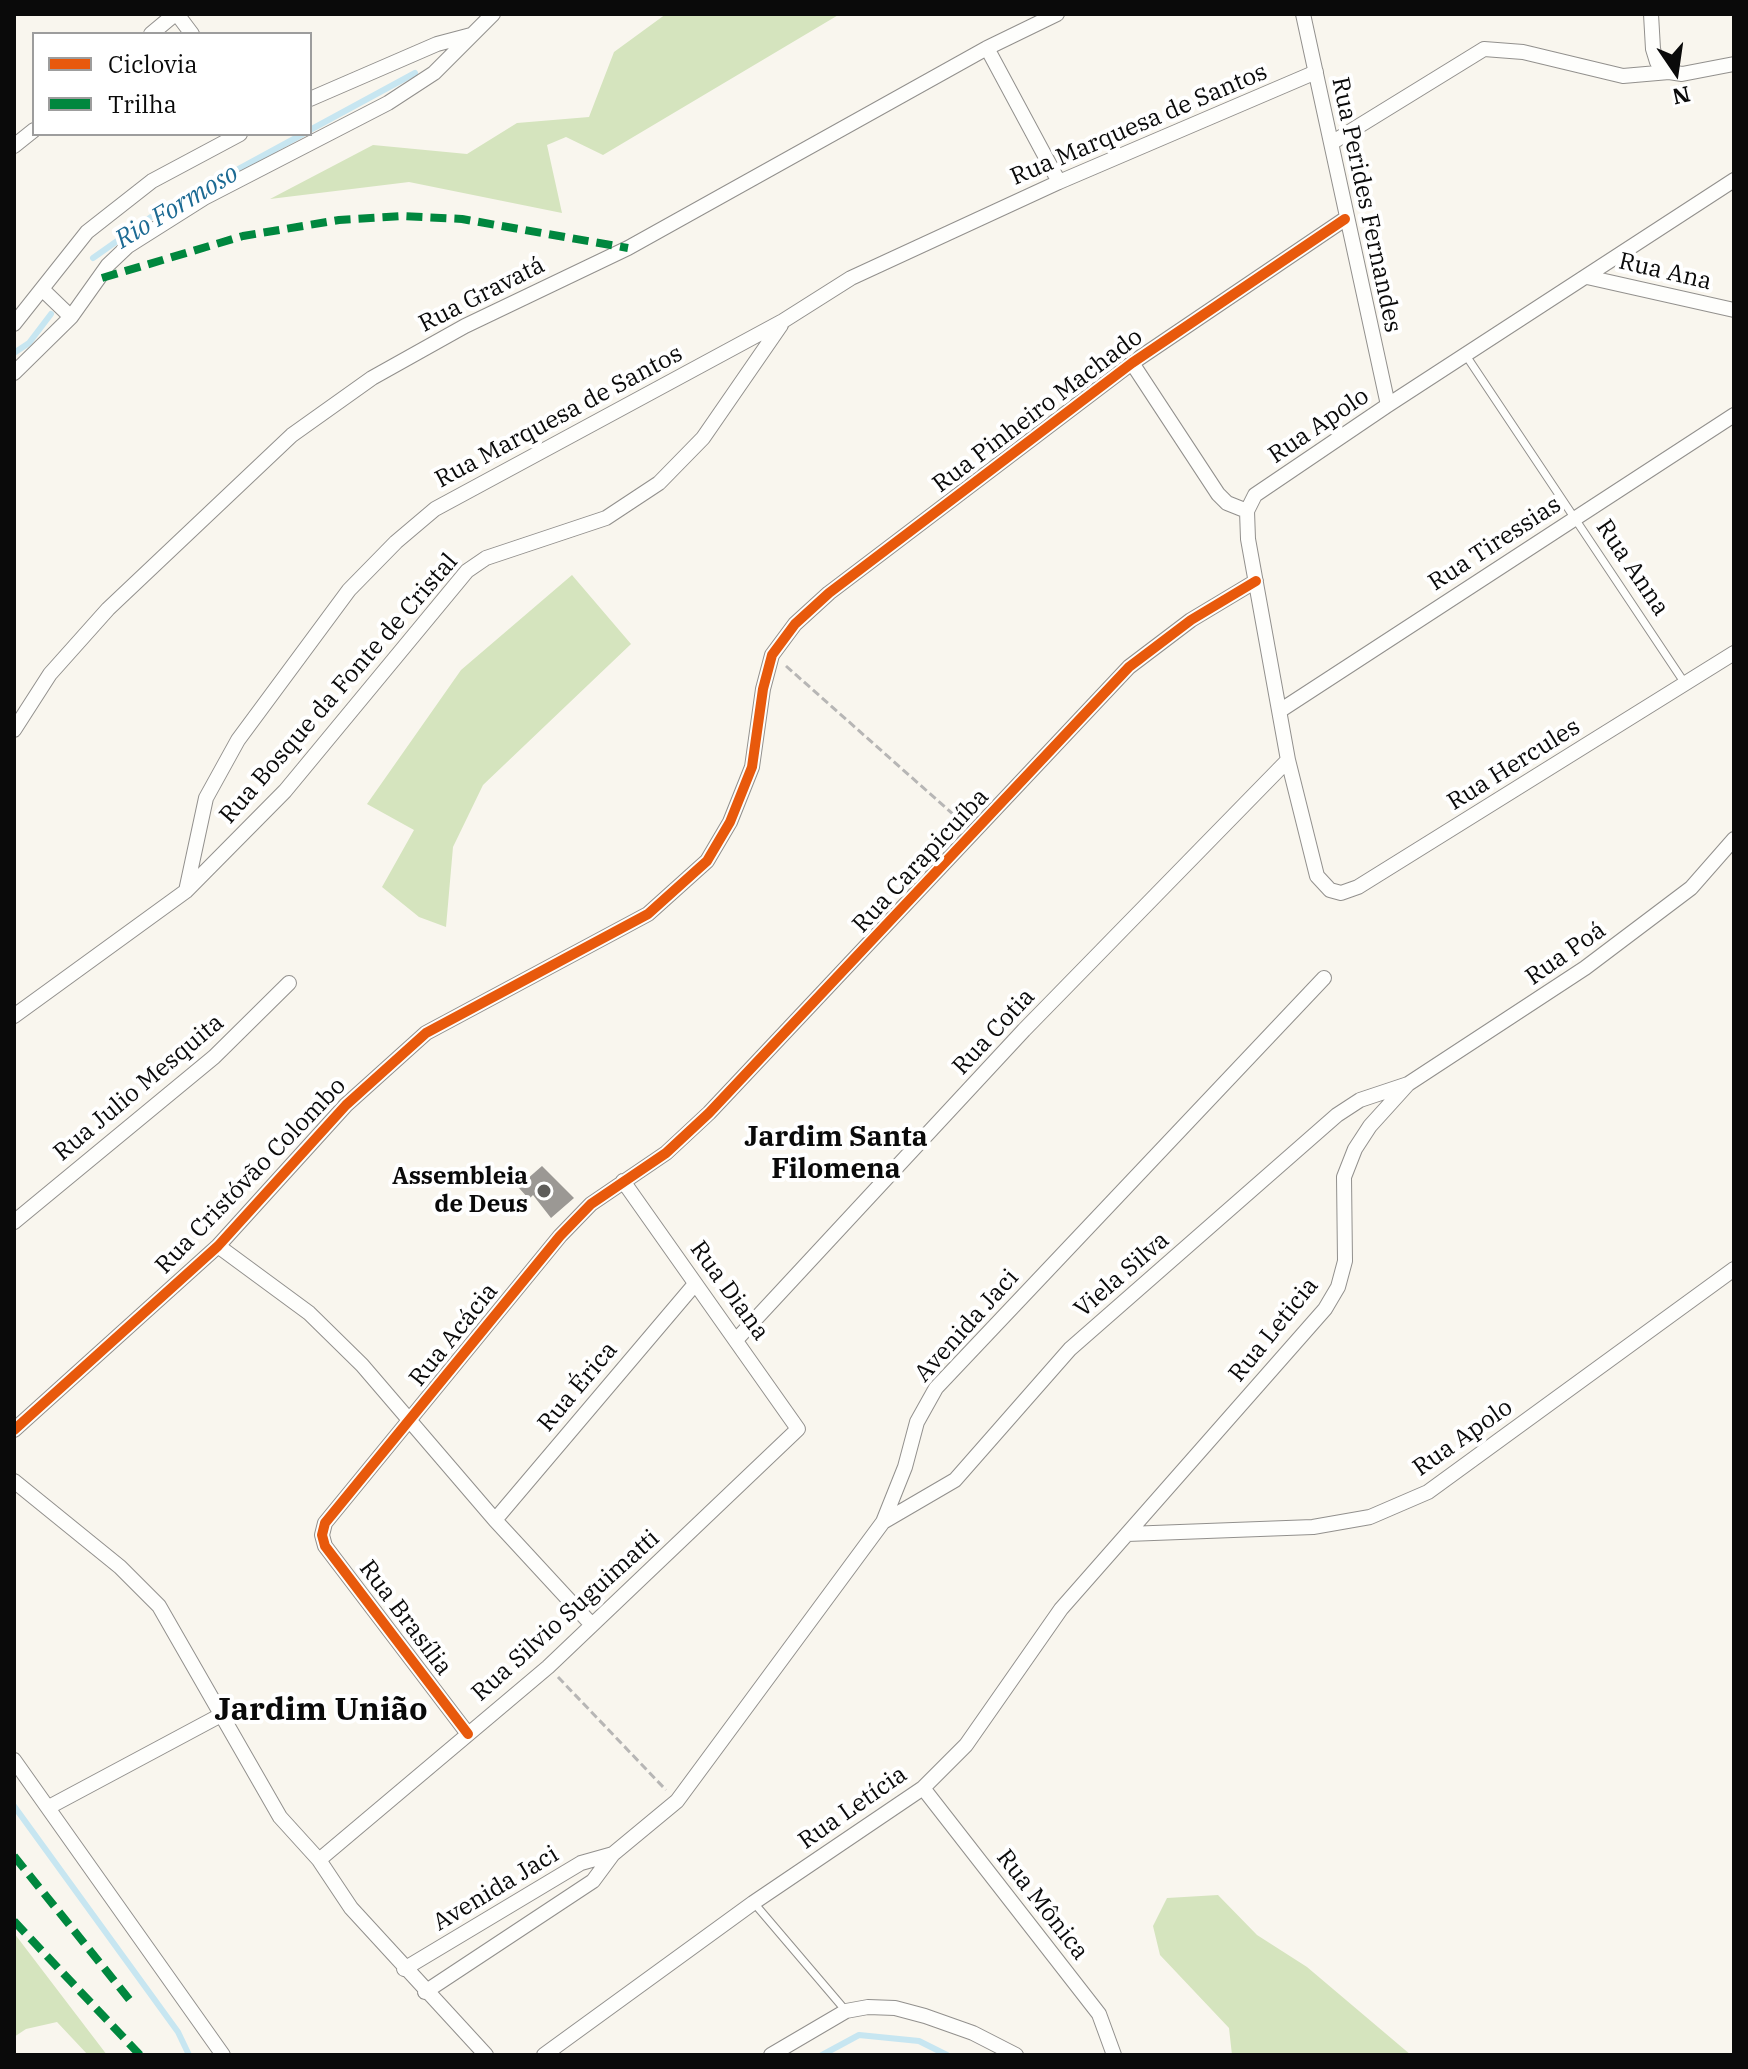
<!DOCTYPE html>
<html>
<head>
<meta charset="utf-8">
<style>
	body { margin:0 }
	#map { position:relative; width:1748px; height:2069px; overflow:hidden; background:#f9f6ee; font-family:"IBM Plex Serif",serif }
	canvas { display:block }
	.frame { position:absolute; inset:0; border:16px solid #0a0a0a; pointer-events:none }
	.legend { position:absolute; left:32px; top:32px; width:280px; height:104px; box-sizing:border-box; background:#fff; border:2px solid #9d9d9d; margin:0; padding:10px 14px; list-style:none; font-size:24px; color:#0a0a0a }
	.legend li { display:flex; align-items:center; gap:16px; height:40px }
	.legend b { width:40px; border:2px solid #9d9d9d }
	.north { position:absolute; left:1636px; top:32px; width:80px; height:80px; -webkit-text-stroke:6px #fff; paint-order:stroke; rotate:167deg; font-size:22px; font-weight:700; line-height:32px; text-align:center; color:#0a0a0a }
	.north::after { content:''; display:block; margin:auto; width:28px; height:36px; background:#0a0a0a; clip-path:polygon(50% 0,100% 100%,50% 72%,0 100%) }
</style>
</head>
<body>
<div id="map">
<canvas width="1748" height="2069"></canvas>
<div class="frame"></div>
<ul class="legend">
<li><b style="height:10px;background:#e8590c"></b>Ciclovia</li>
<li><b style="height:10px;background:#00873e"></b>Trilha</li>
</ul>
<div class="north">N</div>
</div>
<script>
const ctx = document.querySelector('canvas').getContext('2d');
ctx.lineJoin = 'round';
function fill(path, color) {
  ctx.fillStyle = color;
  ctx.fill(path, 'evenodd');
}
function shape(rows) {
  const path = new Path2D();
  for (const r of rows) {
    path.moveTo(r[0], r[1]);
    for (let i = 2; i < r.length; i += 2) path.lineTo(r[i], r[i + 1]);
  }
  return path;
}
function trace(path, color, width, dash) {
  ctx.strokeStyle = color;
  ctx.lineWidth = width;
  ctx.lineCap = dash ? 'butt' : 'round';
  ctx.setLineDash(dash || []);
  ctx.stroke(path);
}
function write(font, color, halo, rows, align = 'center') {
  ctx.font = font + ' "IBM Plex Serif",serif';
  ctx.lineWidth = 8;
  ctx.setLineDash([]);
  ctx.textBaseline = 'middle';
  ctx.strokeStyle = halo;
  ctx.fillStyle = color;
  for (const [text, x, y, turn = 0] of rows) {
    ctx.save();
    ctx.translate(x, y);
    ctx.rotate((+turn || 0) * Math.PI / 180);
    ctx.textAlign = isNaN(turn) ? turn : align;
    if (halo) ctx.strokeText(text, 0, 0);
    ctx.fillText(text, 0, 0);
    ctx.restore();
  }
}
fill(shape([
	[666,14,840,14,603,155,566,137,547,145,562,213,409,182,270,199,373,145,467,154,517,123,589,117,614,52],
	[572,575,631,644,483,785,453,847,446,927,419,917,382,887,414,830,367,804,461,670],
	[1218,1895,1257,1935,1307,1967,1411,2055,1232,2055,1229,2028,1160,1955,1153,1926,1167,1898],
	[14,1933,107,2055,88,2055,57,2022,26,2029,14,2037]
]), '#d5e4be');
trace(shape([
	[310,130,415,73],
	[93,258,154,215,303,134],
	[14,353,29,343,51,314],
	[14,1806,178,2032,189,2055],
	[822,2055,859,2035,919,2041,947,2055]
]), '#c7e6f1', 6);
fill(shape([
	[542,1166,574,1198,551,1218,533,1195,529,1199,518,1187]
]), '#9b9894');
const service = shape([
	[1465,354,1686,685],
	[754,1903,846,2011]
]);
const minor = shape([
	[177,14,192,34],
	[1303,14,1388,405],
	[1651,14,1653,49,1657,62,1669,72],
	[151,34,175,14],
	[987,48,1059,182],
	[310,99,437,44,471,35],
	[1333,142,1484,49,1523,52,1623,76,1669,72,1682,74,1734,64],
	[14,146,34,130],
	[1734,180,1388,405,1255,495,1247,511,1248,539,1288,760,1317,876,1330,890,1341,893,1358,887,1734,653],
	[1587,277,1734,310],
	[43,290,71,317],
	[14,324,87,232,152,181,240,134],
	[1132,363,1218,494,1227,503,1247,511],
	[14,373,71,317,108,265,128,246,204,198,388,103,434,73,493,14],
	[1281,710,1734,415],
	[14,730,50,674,108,609,292,435,372,378,465,326,628,248,987,48,1057,14],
	[186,891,206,798,238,740,349,590,396,542,435,509,783,321,851,278,1059,182,1316,72],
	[14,1016,186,891,285,791,467,571,486,558,606,518,659,483,703,438,781,325],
	[14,1222,214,1057,289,983],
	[218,1246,309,1313,362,1365,495,1520,592,1625],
	[737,1339,1024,1030,1288,760],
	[14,1430,218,1246,346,1105,426,1033,648,914,707,861,730,822,752,767,763,689,772,655,795,624,829,593,1132,363,1345,219],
	[14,1481,120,1567,159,1606,280,1817,319,1860,351,1908,486,2055],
	[495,1520,695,1284],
	[883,1522,955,1480,1070,1349,1337,1115,1360,1100,1408,1084,1585,968,1691,888,1734,839],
	[1127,1534,1313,1527,1370,1517,1428,1492,1734,1269],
	[468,1734,325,1546,322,1535,325,1523,560,1236,591,1204,666,1153,709,1113,1129,667,1191,620,1256,581],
	[14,1760,223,2055],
	[923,1788,1099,2014,1114,2055],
	[49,1807,221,1715],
	[319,1860,548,1667,798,1429,623,1181],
	[404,1969,581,1863,613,1854],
	[425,1992,593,1881,613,1854,677,1801,883,1522,905,1467,917,1422,936,1388,1324,978],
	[544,2055,753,1903,923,1788,966,1745,1061,1609,1325,1309,1338,1287,1345,1261,1344,1177,1355,1149,1370,1126,1408,1084],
	[771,2055,846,2011,868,2007,895,2008,925,2016,973,2033,1016,2055]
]);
trace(service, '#92908d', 9);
trace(minor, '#92908d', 16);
trace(shape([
	[786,666,963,823],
	[558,1677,666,1790]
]), '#b7b6b5', 3, [8, 4]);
trace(service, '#fefefc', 7);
trace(minor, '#fefefc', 14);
trace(shape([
	[102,278,243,236,339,220,403,216,462,219,628,248],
	[14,1856,133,2004],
	[14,1921,140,2055]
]), '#00873e', 8, [16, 8]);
trace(shape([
	[14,1430,218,1246,346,1105,426,1033,648,914,707,861,730,822,752,767,763,689,772,655,795,624,829,593,1132,363,1345,219],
	[468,1734,325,1546,322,1535,325,1523,560,1236,591,1204,666,1153,709,1113,1129,667,1191,620,1256,581]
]), '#e8590c', 10);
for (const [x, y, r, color] of [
	[544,1191,8,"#5e5d5a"]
]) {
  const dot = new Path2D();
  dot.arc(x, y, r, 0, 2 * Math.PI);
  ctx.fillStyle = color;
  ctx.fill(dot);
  trace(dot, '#fff', 3);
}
write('24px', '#0a0a0a', '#fff', [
	["Rua Marquesa de Santos",1139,125,-23],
	["Rua Perides Fernandes",1366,205,78],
	["Rua Ana",1665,272,13],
	["Rua Gravatá",482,295,-27],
	["Rua Pinheiro Machado",1038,411,-37],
	["Rua Marquesa de Santos",559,417,-28],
	["Rua Apolo",1319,426,-34],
	["Rua Tiressias",1495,544,-33],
	["Rua Anna",1632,568,56],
	["Rua Bosque da Fonte de Cristal",339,689,-49],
	["Rua Hercules",1514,765,-32],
	["Rua Carapicuíba",921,861,-47],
	["Rua Poá",1566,954,-35],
	["Rua Cotia",994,1032,-47],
	["Rua Julio Mesquita",139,1088,-40],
	["Rua Cristóvão Colombo",251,1176,-46],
	["Viela Silva",1122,1275,-41],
	["Rua Diana",729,1291,54],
	["Avenida Jaci",967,1326,-48],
	["Rua Leticia",1274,1330,-51],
	["Rua Acácia",454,1335,-51],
	["Rua Érica",578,1387,-50],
	["Rua Apolo",1463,1438,-35],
	["Rua Silvio Suguimatti",566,1616,-42],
	["Rua Brasília",405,1618,53],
	["Rua Letícia",853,1808,-35],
	["Avenida Jaci",496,1889,-31],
	["Rua Mônica",1042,1905,52]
]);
write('bold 24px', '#0a0a0a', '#fff', [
	["Assembleia",528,1177],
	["de Deus",528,1205]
], 'right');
write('italic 26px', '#1c6a93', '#fff', [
	["Rio Formoso",177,207,-31]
]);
write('bold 28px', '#0a0a0a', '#fff', [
	["Jardim Santa",836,1138],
	["Filomena",836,1170]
]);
write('bold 32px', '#0a0a0a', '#fff', [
	["Jardim União",321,1711]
]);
</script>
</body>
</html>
